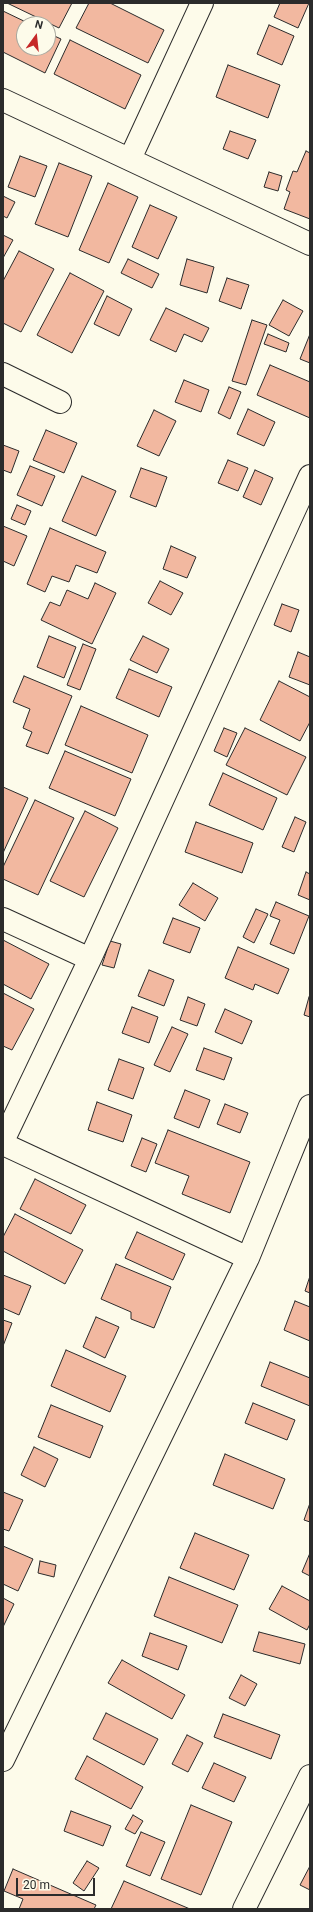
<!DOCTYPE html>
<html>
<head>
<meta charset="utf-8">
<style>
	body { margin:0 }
	#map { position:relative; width:313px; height:1912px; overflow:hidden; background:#fdfbea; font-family:Roboto,sans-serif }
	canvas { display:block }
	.frame { position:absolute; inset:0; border:4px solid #2b2b2b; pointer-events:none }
	.north { position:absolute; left:16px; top:16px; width:40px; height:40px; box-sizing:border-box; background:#fdfbea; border:1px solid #a9a89e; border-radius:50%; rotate:15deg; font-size:11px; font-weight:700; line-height:16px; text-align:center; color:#2b2b2b }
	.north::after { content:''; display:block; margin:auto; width:14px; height:18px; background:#c62828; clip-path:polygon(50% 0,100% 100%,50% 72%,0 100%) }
	.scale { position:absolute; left:16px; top:1878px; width:79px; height:18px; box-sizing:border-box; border:2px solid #2b2b2b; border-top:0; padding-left:5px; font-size:12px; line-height:14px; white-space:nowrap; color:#2b2b2b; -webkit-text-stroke:3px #fdfbea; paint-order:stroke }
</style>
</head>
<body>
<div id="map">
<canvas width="313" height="1912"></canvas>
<div class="frame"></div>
<div class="north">N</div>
<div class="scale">20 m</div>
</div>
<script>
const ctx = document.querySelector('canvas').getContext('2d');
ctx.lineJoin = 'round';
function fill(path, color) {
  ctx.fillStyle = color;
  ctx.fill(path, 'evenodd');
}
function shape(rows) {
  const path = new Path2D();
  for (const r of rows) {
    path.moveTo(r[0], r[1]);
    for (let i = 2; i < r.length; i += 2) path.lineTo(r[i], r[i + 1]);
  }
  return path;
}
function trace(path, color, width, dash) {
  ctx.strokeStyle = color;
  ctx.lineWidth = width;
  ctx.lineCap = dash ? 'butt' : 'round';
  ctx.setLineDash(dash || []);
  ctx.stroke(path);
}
const building = shape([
	[7,3,72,3,59,28,7,3],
	[89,3,110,3,164,30,148,63,76,28,89,3],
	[280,3,309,3,298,28,274,17,280,3],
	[3,11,30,24,24,24,24,48,48,48,48,33,61,39,45,73,3,52,3,11],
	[269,25,294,36,282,65,257,54,269,25],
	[70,40,141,75,125,109,54,74,70,40],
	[228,65,280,85,268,118,216,97,228,65],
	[230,131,256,140,248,159,223,149,230,131],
	[306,151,310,153,310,219,284,209,290,192,286,190,293,171,297,172,306,151],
	[20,156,47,166,35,197,8,187,20,156],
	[59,163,92,176,68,237,35,224,59,163],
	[269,172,282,176,278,191,264,187,269,172],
	[108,183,138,197,109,263,79,250,108,183],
	[3,196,15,202,7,218,3,216,3,196],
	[150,205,177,217,158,259,132,247,150,205],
	[3,235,13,240,3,258,3,235],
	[19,251,54,269,21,332,3,323,3,281,19,251],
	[128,259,159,274,152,288,121,273,128,259],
	[187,259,214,267,207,293,180,285,187,259],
	[70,273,104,291,72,353,37,335,70,273],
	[227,278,249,285,241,309,219,301,227,278],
	[107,296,132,309,119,336,94,324,107,296],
	[283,300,303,311,289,336,269,325,283,300],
	[166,308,209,328,202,342,184,334,176,352,150,340,166,308],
	[252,320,267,325,246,385,232,381,252,320],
	[268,334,289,343,286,352,264,344,268,334],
	[310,334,310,363,300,359,310,334],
	[270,365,310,382,310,418,257,395,270,365],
	[184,380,209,390,201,412,175,402,184,380],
	[229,387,241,392,230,419,218,413,229,387],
	[248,409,275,422,264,446,237,434,248,409],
	[154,410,176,421,159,456,137,446,154,410],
	[46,430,77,443,64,473,33,460,46,430],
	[3,445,19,451,11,473,3,470,3,445],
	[228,460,248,468,238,491,218,483,228,460],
	[30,466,55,476,42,506,17,495,30,466],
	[141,468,167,477,156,507,130,497,141,468],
	[255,470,273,478,261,505,243,497,255,470],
	[82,476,116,491,96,536,62,521,82,476],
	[17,505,31,511,25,525,11,519,17,505],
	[3,526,27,536,14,566,3,561,3,526],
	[50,528,106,552,97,573,76,565,69,582,52,576,45,592,27,584,50,528],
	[171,546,196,557,187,578,163,569,171,546],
	[160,581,183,593,171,615,148,603,160,581],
	[95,583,116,593,92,644,41,620,50,602,60,606,67,590,88,599,95,583],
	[282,604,299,610,291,632,274,625,282,604],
	[49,636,76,647,64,678,37,667,49,636],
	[143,636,169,649,157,673,130,660,143,636],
	[83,644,96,649,80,690,67,685,83,644],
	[298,652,310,657,310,685,289,677,298,652],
	[129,669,172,687,159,717,116,698,129,669],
	[24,676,72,696,48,754,26,746,32,732,23,728,30,709,13,702,24,676],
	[279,681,310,697,310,722,300,741,260,720,279,681],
	[81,706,148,735,132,773,65,745,81,706],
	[224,728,237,733,227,757,214,751,224,728],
	[245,728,306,757,287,795,226,765,245,728],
	[65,751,131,779,115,816,49,788,65,751],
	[223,773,277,798,263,830,209,805,223,773],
	[3,787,28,798,3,853,3,787],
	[35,800,74,818,38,895,3,879,3,867,35,800],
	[85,811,118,828,84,897,50,881,85,811],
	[295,817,306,822,294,852,282,847,295,817],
	[196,822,253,843,242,873,185,852,196,822],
	[306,872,310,874,310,900,298,895,306,872],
	[193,883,218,898,205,921,179,905,193,883],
	[276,902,309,916,294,954,270,944,280,920,270,916,276,902],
	[256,909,268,914,254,943,243,937,256,909],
	[173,918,200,928,190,953,163,943,173,918],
	[3,940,49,964,31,999,3,984,3,940],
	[110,941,121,944,114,968,102,965,110,941],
	[238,947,289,969,278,994,255,984,253,990,225,978,238,947],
	[149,970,174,980,164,1006,138,996,149,970],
	[3,993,34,1009,12,1050,3,1046,3,993],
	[188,997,205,1004,197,1026,180,1020,188,997],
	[309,997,310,997,310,1017,304,1015,309,997],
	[132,1007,158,1017,149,1043,122,1033,132,1007],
	[225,1009,252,1021,242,1044,215,1032,225,1009],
	[172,1027,188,1034,170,1072,154,1065,172,1027],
	[204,1048,232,1058,224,1080,196,1070,204,1048],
	[119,1059,144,1068,133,1099,108,1090,119,1059],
	[185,1090,210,1100,199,1128,174,1118,185,1090],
	[97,1102,132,1115,123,1142,88,1130,97,1102],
	[225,1104,248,1113,240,1133,217,1124,225,1104],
	[168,1130,250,1162,230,1213,182,1194,189,1176,155,1163,168,1130],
	[142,1138,157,1144,146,1172,131,1166,142,1138],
	[35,1179,86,1205,71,1234,20,1209,35,1179],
	[15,1214,83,1250,65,1284,3,1251,3,1237,15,1214],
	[137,1232,185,1254,173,1280,125,1258,137,1232],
	[116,1264,171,1287,154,1328,131,1319,131,1312,101,1299,116,1264],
	[3,1275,31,1286,19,1315,3,1308,3,1275],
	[310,1276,310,1293,305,1291,310,1276],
	[295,1301,310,1307,310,1341,284,1330,295,1301],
	[96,1317,119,1327,105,1358,83,1347,96,1317],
	[3,1320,12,1323,3,1346,3,1320],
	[66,1350,126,1376,110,1412,51,1386,66,1350],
	[270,1362,310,1378,310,1406,261,1386,270,1362],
	[253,1403,295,1420,287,1440,245,1423,253,1403],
	[51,1405,103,1426,90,1458,38,1437,51,1405],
	[34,1447,58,1459,45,1487,21,1475,34,1447],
	[225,1454,285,1479,273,1509,213,1485,225,1454],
	[3,1492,23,1500,9,1531,3,1529,3,1492],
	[310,1503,310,1522,304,1520,310,1503],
	[195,1533,249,1555,234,1590,180,1568,195,1533],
	[3,1546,33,1559,18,1591,3,1584,3,1546],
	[310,1553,310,1576,302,1572,310,1553],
	[40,1561,56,1565,54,1577,38,1573,40,1561],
	[169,1577,238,1605,222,1643,154,1616,169,1577],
	[282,1586,310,1601,310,1624,307,1630,269,1609,282,1586],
	[3,1598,14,1604,3,1627,3,1598],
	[259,1632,305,1644,300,1664,253,1651,259,1632],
	[150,1633,187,1646,178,1670,142,1656,150,1633],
	[122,1660,185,1695,172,1719,108,1683,122,1660],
	[241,1675,257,1684,245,1706,229,1698,241,1675],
	[106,1713,158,1739,144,1765,93,1739,106,1713],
	[223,1714,280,1735,271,1759,214,1737,223,1714],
	[187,1735,203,1743,188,1772,172,1764,187,1735],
	[87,1756,143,1787,131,1809,75,1779,87,1756],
	[214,1763,246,1777,234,1802,202,1788,214,1763],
	[191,1805,232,1822,201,1895,161,1879,191,1805],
	[71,1811,111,1826,103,1846,64,1831,71,1811],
	[133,1815,143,1821,135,1834,125,1829,133,1815],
	[141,1832,165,1842,150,1876,126,1866,141,1832],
	[87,1861,99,1868,84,1891,73,1883,87,1861],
	[310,1866,310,1890,300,1885,310,1866],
	[13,1869,96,1905,94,1909,19,1909,23,1899,4,1891,13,1869],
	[124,1881,190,1909,111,1909,124,1881]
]);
fill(building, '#f2b8a0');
trace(building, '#2b2b2b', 1);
const street = shape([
	[3,100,310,244],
	[130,159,202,3],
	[3,374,60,402],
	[3,919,90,959],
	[3,1141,90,959,310,476],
	[3,1144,248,1258],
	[3,1760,248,1258,310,1106],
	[244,1909,310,1776]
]);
trace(street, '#2b2b2b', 24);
trace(street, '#fdfbea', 22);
</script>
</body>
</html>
